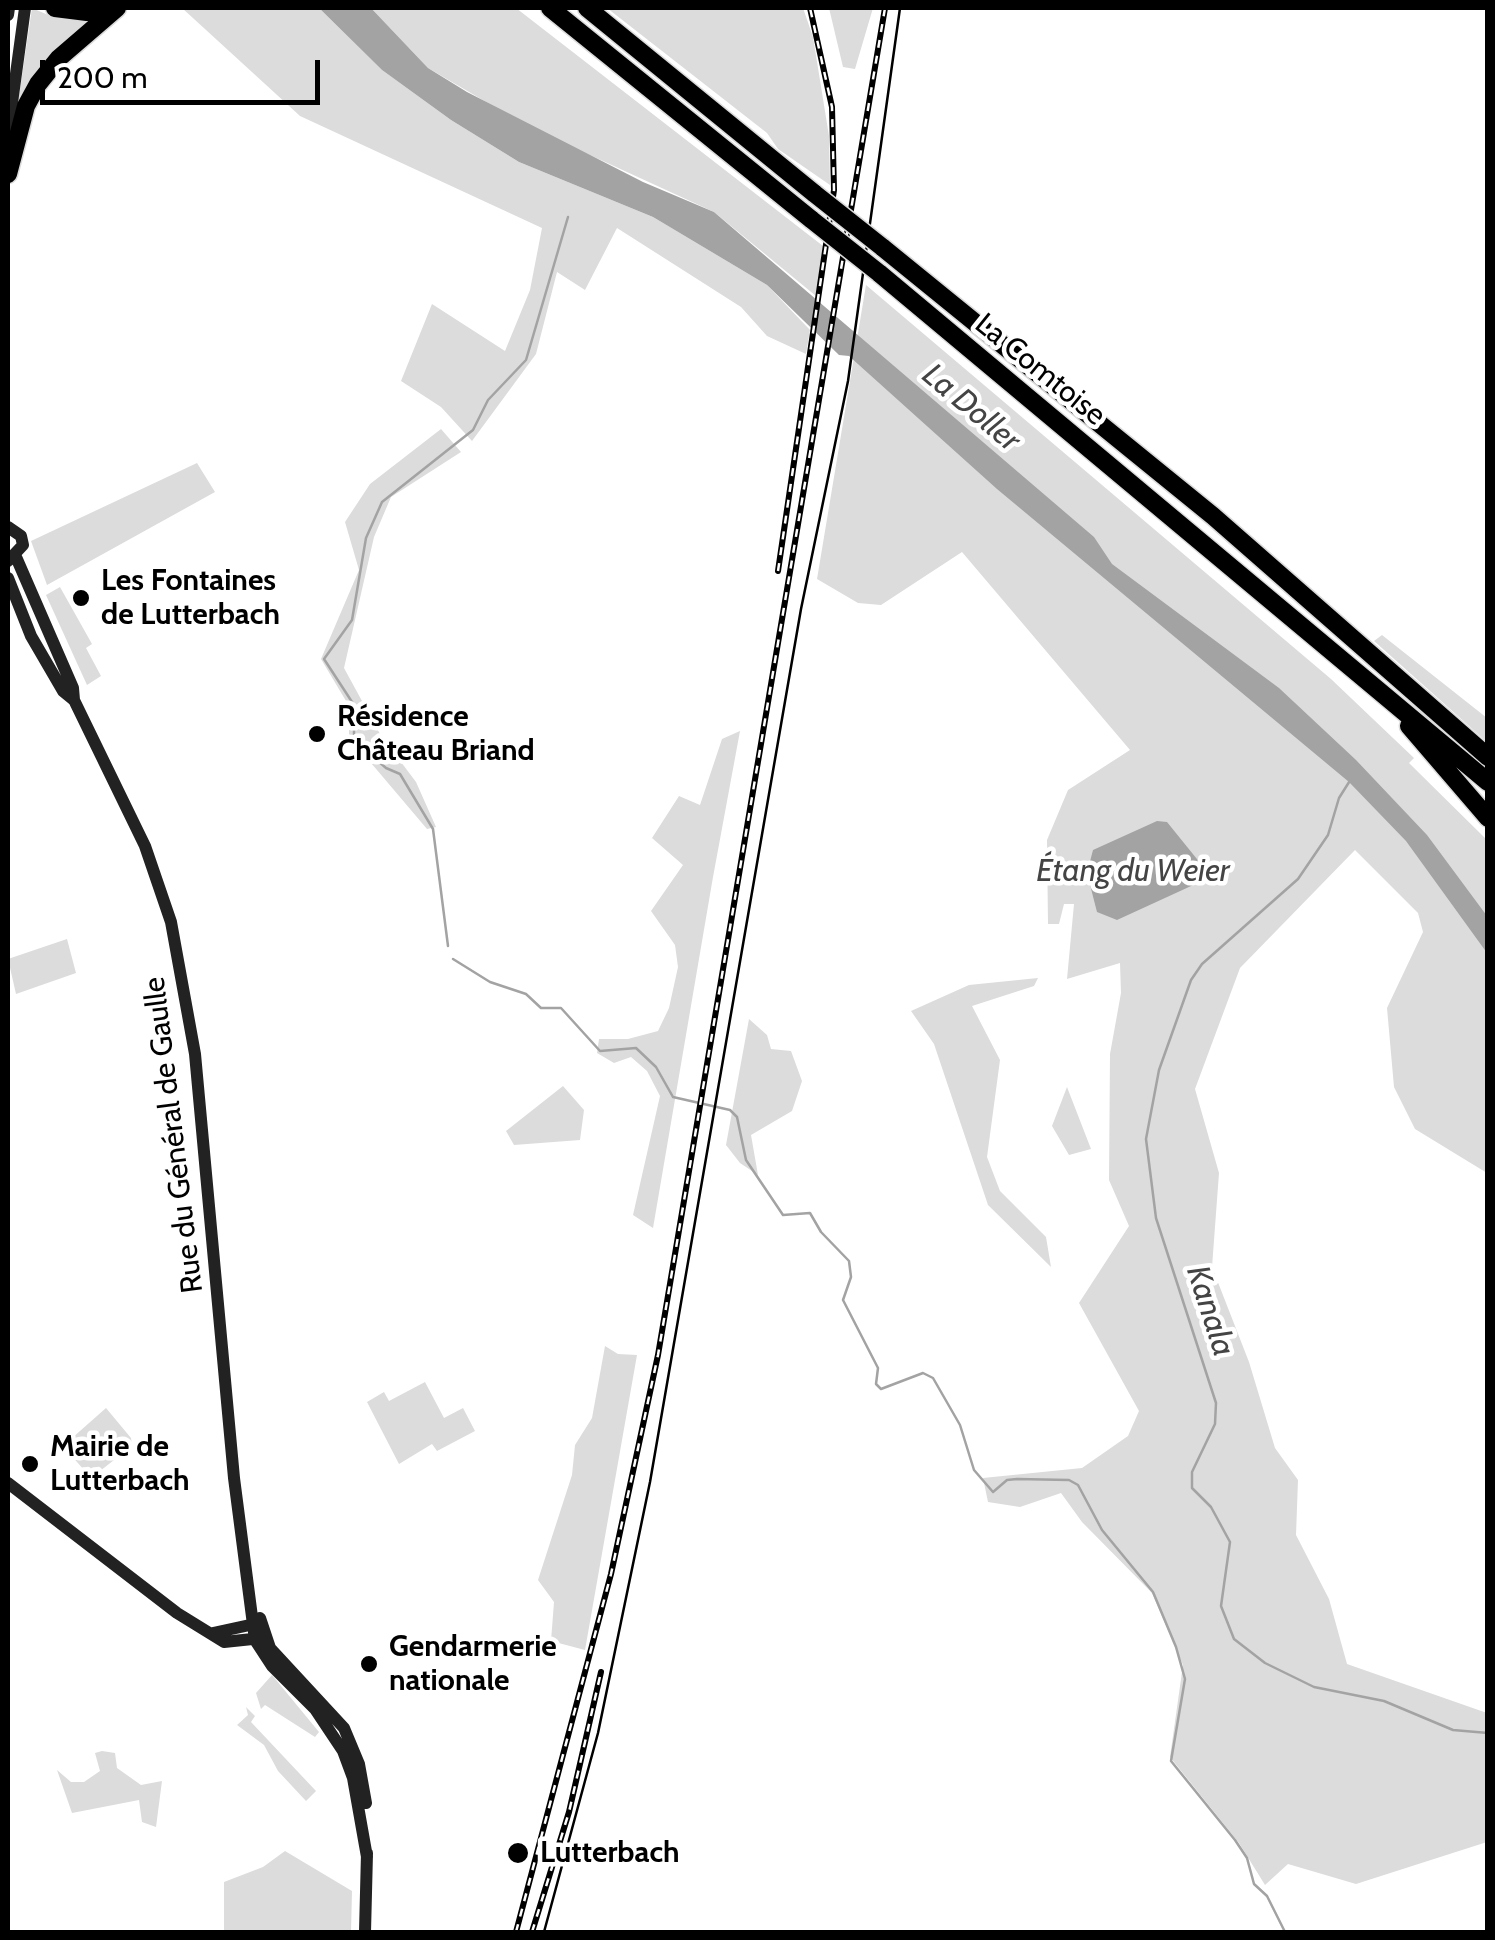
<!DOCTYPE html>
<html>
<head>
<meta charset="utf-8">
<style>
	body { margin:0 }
	#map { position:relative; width:1495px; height:1940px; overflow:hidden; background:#fff; font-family:Cabin,sans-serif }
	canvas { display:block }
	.frame { position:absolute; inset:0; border:10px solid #000; pointer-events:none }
	.scale { position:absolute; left:40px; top:60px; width:280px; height:45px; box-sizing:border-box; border:5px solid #000; border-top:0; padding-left:12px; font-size:30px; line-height:35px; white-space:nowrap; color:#000; -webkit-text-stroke:8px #fff; paint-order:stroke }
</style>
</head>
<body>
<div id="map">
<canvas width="1495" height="1940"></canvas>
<div class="frame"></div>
<div class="scale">200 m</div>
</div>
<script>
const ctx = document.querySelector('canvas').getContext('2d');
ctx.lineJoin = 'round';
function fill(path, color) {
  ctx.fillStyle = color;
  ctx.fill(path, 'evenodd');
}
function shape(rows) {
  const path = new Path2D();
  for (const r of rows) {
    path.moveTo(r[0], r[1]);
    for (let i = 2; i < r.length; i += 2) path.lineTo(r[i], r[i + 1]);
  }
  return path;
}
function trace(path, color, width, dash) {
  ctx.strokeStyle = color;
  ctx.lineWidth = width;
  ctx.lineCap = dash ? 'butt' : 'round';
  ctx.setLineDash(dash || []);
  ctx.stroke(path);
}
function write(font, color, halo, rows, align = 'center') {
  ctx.font = font + ' Cabin,sans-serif';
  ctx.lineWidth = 9;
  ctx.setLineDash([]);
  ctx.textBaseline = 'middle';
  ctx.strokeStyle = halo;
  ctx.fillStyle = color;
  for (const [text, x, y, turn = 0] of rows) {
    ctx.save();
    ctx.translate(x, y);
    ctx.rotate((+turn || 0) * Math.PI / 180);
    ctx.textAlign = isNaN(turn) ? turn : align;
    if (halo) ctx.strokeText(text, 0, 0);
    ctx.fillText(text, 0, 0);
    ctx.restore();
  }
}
fill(shape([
	[32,8,55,18,75,18,105,9,16,116],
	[182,8,319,8,382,70,451,120,519,162,653,217,767,285,810,330,806,354,767,336,741,307,617,228,585,290,557,272,536,354,472,441,441,407,401,381,432,304,505,351,530,290,542,228,300,116],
	[371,8,516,8,823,246,816,296,714,212,529,127,428,68],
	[607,8,803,8,813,37,829,136,830,185,778,149,767,133],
	[829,8,873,8,855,69,843,67],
	[866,285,1331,679,1414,758,1409,763,1487,840,1487,1173,1415,1129,1394,1087,1387,1008,1423,932,1418,913,1355,850,1240,968,1195,1089,1219,1173,1212,1267,1249,1362,1275,1448,1298,1480,1296,1535,1329,1599,1347,1664,1487,1713,1487,1842,1356,1884,1288,1864,1265,1885,1239,1843,1170,1757,1183,1665,1152,1593,1082,1522,1061,1493,1020,1507,988,1502,983,1478,1082,1468,1128,1436,1139,1411,1079,1303,1129,1226,1109,1180,1110,1054,1121,993,1120,963,1067,979,1074,904,1064,904,1059,924,1048,924,1047,840,1068,790,1130,750,962,552,881,605,858,603,817,579],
	[441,429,461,452,391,497,374,537,344,668,380,734,416,782,436,827,427,829,349,737,349,706,321,659,359,570,345,522,370,484],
	[197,463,215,492,47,585,31,541],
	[60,587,92,644,86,648,101,676,87,685,46,595],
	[1382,635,1487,718,1487,742,1374,641],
	[740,731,713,877,653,1228,633,1215,660,1096,647,1071,631,1057,614,1063,597,1053,599,1039,628,1039,658,1031,669,1008,678,967,675,945,651,911,683,865,652,838,679,796,700,805,722,739],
	[67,939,76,973,16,994,8,959],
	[1038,978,1034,986,972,1006,1000,1060,987,1157,1000,1191,1046,1237,1051,1267,988,1205,934,1044,911,1011,969,985],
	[749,1019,767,1035,771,1049,791,1051,802,1081,792,1111,751,1135,758,1175,740,1163,726,1145],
	[563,1086,584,1110,580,1140,514,1145,506,1131],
	[1067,1087,1091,1149,1069,1155,1052,1126],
	[605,1346,618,1354,637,1355,585,1650,551,1641,554,1602,538,1580,572,1475,575,1445,592,1418],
	[425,1382,444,1418,463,1408,475,1431,437,1451,432,1444,399,1464,367,1402,384,1392,389,1401],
	[106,1408,131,1438,132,1446,91,1478,63,1446],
	[272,1675,319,1732,315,1737,265,1705,261,1709,256,1693],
	[246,1707,255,1716,251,1722,316,1791,306,1801,278,1771,264,1745,237,1725,248,1715],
	[102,1751,115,1753,117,1768,141,1785,162,1781,156,1827,142,1822,139,1800,72,1813,57,1770,71,1782,84,1782,100,1771,95,1753],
	[285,1851,352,1891,351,1932,224,1932,224,1882,263,1867]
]), '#dcdcdc');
fill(shape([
	[319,8,371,8,428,68,467,92,643,182,714,212,1094,537,1112,564,1279,688,1356,760,1427,835,1487,916,1487,953,1406,841,1349,782,997,489,849,356,839,355,767,285,653,217,519,162,451,120,382,70],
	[1157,821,1167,822,1205,869,1202,881,1117,920,1097,912,1087,873,1093,850]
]), '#a3a3a3');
trace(shape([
	[1351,779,1339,798,1328,835,1298,879,1202,964,1191,980,1159,1070,1146,1139,1156,1218,1216,1403,1215,1424,1192,1472,1192,1488,1211,1507,1230,1542,1221,1606,1234,1639,1265,1663,1314,1687,1384,1701,1453,1730,1488,1733],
	[448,946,433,829,400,774,386,768,360,745,354,734,354,705,324,659,352,620,366,538,382,502,473,430,488,400,526,360,568,217],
	[453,959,490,982,526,994,541,1008,561,1008,600,1051,636,1048,656,1067,673,1097,730,1110,737,1117,746,1160,783,1215,810,1213,821,1232,849,1261,851,1277,843,1300,878,1368,876,1384,881,1389,923,1373,933,1378,960,1425,974,1470,993,1492,1007,1480,1017,1479,1069,1480,1078,1485,1102,1530,1153,1592,1176,1647,1185,1679,1171,1761,1235,1840,1247,1858,1254,1884,1267,1896,1285,1932]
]), '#a3a3a3', 2.5);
const motorway = shape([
	[55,8,87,12,96,8],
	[550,8,812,220],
	[587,8,815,194],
	[8,174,26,106,38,84,59,58,117,8],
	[882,247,1213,516,1488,757],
	[879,273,1488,782],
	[1409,726,1488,818]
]);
trace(motorway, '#dbdbdb', 21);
trace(shape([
	[8,15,9,8],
	[8,132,25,8],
	[8,527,21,536,23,545,8,561],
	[16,557,73,688,74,700,145,846,171,922,195,1054,234,1478,255,1640,272,1666,315,1709,343,1751,353,1778,367,1857],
	[8,578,31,636,63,691,74,700],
	[8,1483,177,1613,224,1642,262,1638],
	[260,1618,270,1648,344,1728,359,1764,366,1803],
	[213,1633,259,1623],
	[365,1932,367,1853]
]), '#222', 12);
trace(motorway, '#000', 18);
trace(shape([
	[544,1932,598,1733,650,1482,801,609,848,381,900,8]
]), '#000', 2.5);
const rail = shape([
	[778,571,834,190,832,107,810,8],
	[516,1932,611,1574,658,1355,885,8],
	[532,1932,569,1812,601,1672]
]);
trace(rail, '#000', 6);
trace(rail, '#fff', 2.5, [8]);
const motorwayBridge = shape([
	[815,194,882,247],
	[812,220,879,273]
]);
trace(motorwayBridge, '#dbdbdb', 21, []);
trace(motorwayBridge, '#000', 18);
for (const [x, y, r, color] of [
	[81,598,10,"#000"],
	[317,734,10,"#000"],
	[30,1464,10,"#000"],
	[369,1664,10,"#000"],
	[518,1853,12,"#000"]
]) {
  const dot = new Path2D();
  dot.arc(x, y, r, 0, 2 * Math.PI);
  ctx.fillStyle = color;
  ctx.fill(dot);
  trace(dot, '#fff', 4);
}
write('30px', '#000', '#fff', [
	["La Comtoise",1040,370,39],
	["Rue du Général de Gaulle",174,1135,-97]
]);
write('bold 30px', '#000', '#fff', [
	["Les Fontaines",101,581],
	["de Lutterbach",101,615],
	["Résidence",337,717],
	["Château Briand",337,751],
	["Mairie de",50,1447],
	["Lutterbach",50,1481],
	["Gendarmerie",389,1647],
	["nationale",389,1681],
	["Lutterbach",540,1853]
], 'left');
write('italic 32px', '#444', '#fff', [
	["La Doller",971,408,40],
	["Étang du Weier",1133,872],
	["Kanala",1210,1311,72]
]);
</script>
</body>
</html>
